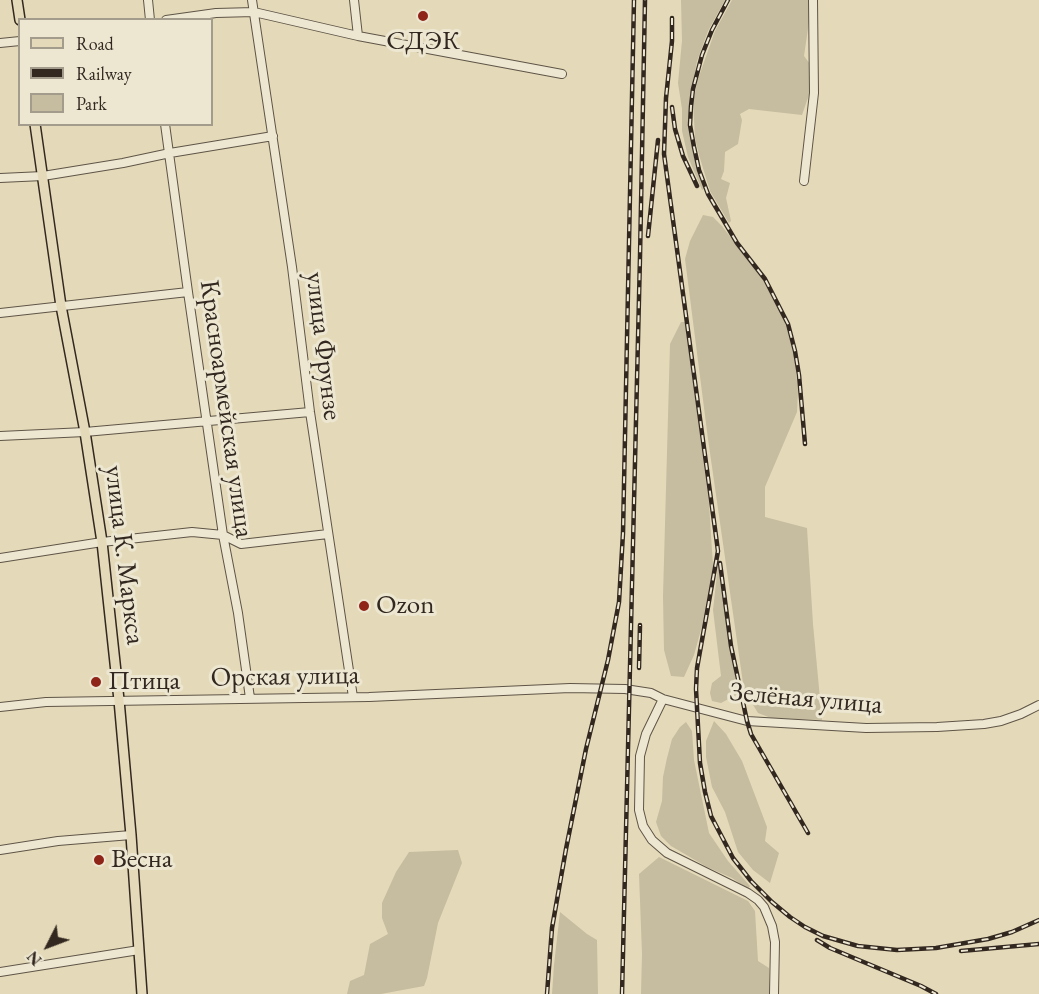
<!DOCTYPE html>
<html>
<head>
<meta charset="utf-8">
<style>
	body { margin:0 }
	#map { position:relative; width:1039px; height:994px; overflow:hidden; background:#e4dab9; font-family:"EB Garamond",serif }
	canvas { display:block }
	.legend { position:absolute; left:18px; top:18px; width:195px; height:108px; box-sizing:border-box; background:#ede7d2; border:2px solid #a39b8b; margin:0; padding:8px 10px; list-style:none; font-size:18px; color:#332820 }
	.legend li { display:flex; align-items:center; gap:12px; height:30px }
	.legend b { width:30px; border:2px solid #a39b8b }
	.north { position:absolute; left:18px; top:916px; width:60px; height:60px; -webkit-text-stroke:4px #ede7d2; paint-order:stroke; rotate:228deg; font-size:16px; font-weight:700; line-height:24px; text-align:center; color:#332820 }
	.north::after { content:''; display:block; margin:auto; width:21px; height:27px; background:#332820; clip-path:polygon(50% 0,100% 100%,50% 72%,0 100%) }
</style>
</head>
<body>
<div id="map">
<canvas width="1039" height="994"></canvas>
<ul class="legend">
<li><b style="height:8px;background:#e4dab9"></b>Road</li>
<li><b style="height:8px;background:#332820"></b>Railway</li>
<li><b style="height:16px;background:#c6bc9f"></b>Park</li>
</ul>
<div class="north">N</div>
</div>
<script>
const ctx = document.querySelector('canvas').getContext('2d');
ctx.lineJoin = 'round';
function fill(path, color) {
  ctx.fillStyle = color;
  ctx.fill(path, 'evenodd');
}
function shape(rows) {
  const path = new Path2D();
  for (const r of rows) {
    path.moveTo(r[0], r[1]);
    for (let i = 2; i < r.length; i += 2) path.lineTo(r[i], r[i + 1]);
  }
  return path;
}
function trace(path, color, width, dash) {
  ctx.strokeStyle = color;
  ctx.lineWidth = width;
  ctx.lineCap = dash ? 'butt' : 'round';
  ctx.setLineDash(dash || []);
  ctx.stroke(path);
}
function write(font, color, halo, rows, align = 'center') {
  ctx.font = font + ' "EB Garamond",serif';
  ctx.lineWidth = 6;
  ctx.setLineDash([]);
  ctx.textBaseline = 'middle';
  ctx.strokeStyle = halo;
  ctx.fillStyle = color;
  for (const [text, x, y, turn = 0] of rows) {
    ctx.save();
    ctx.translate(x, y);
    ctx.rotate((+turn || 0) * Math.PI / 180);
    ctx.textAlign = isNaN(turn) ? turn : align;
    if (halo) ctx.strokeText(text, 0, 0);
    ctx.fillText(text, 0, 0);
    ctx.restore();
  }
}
fill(shape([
	[681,0,725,0,708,31,697,61,690,99,689,118,691,140,696,168,704,189,702,190,688,157,682,131,682,109,678,83,682,41],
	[732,0,809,0,810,15,804,56,810,64,810,92,802,115,749,109,740,114,742,120,738,144,725,152,724,171,721,179,730,183,726,198,731,221,729,223,710,191,699,155,695,138,693,102,698,79,715,31],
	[703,215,713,217,722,226,763,280,785,322,794,353,798,391,797,412,765,487,765,517,807,528,813,624,822,720,771,718,758,713,744,690,708,439,685,259,690,241],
	[681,322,685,322,709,503,713,566,702,626,694,655,684,677,671,676,664,650,663,596,670,344],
	[718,565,738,694,721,703,712,701,710,693,712,683,721,676,713,610],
	[714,721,726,734,742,761,767,827,765,841,779,853,770,883,753,870,738,852,725,812,712,787,706,757,706,741],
	[686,722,692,731,694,760,709,833,728,861,750,886,748,889,732,878,707,867,671,846,661,836,656,822,662,801,663,777,667,758,672,739,680,727],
	[458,850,462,863,438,923,427,978,424,986,381,994,347,994,350,981,364,975,370,944,388,934,382,918,382,903,396,872,409,852],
	[659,857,748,901,755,911,758,961,769,968,769,994,641,994,642,954,639,874],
	[560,912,587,934,597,940,598,994,552,994,554,965]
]), '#c6bc9f');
const minor = shape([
	[148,0,150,20],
	[252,0,292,267,310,412,353,697],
	[354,0,358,36],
	[166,20,216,13,254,12,358,36,562,74],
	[0,43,20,41],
	[165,124,188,292,223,535,238,613,250,698],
	[0,178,43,176,123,163,170,153,273,136],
	[804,181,814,93,813,0],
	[0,313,188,292],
	[0,436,85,432,310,412],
	[0,558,102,542,192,532,223,535,241,544,328,534],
	[663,699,646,734,640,756,639,810,643,826,652,840,667,853,748,893,758,900,764,907,772,926,775,942,774,994],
	[0,707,46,702,369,697,570,688,625,689,651,693,663,699,747,721,866,728,937,727,984,724,1001,721,1021,714,1039,705],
	[0,850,58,841,131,835],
	[0,972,139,950]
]);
const major = shape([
	[17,0,20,20],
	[35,124,61,306,85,432,102,542,119,700,131,835,142,994]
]);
trace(minor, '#5f5446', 10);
trace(major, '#332820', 12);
trace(minor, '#ede7d2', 8);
trace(major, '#e4dab9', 9);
const rail = shape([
	[728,0,712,30,702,55,693,89,691,106,690,125,694,147,699,170,708,194,737,243,765,279,788,324,795,351,799,375,805,444],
	[672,18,672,41,666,98,664,154,718,551,697,668,696,689,700,763,705,792,711,816,733,858,751,881,772,902,790,917,805,927,823,936,858,946,897,950,936,948,988,939,1012,932,1039,920],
	[672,107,675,129,683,156,697,186],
	[648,236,658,140],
	[720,563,731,646,747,721,751,734,808,833],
	[639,668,640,625],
	[817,940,830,948,921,986,936,994],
	[961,951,1039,944],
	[547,994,552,928,566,849,586,749,608,660,619,602,623,533,634,0],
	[622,994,640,257,645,0]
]);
trace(rail, '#332820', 4.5);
trace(rail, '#ede7d2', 2, [7]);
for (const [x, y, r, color] of [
	[423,16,6,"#8f2418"],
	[364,606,6,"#8f2418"],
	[96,682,6,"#8f2418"],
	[99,860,6,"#8f2418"]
]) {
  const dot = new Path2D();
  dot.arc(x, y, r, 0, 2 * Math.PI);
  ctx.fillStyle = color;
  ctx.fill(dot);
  trace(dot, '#ede7d2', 2);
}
write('27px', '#332820', '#ede7d2', [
	["СДЭК",423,42,"center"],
	["Ozon",376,606],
	["Птица",108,682],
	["Весна",111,860]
], 'left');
write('27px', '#332820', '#ede7d2', [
	["улица Фрунзе",323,346,83],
	["Красноармейская улица",226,409,82],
	["улица К. Маркса",124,555,83],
	["Орская улица",285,677,-1],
	["Зелёная улица",806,699,5]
]);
</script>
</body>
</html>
